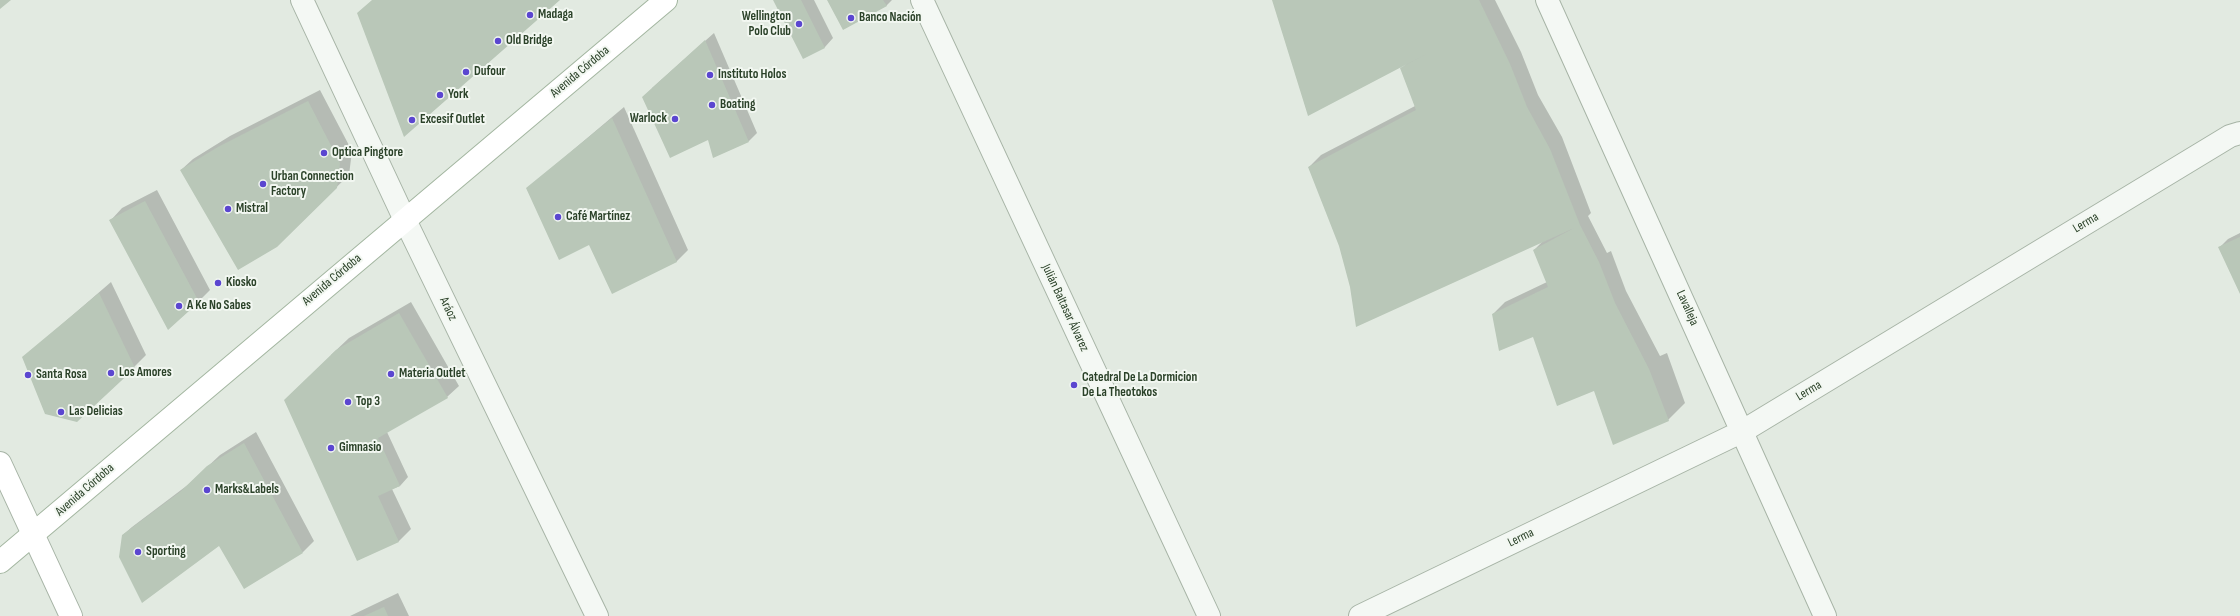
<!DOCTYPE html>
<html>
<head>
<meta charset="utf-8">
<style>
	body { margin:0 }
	canvas { display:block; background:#e2eae1 }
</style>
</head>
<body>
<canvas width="2240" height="616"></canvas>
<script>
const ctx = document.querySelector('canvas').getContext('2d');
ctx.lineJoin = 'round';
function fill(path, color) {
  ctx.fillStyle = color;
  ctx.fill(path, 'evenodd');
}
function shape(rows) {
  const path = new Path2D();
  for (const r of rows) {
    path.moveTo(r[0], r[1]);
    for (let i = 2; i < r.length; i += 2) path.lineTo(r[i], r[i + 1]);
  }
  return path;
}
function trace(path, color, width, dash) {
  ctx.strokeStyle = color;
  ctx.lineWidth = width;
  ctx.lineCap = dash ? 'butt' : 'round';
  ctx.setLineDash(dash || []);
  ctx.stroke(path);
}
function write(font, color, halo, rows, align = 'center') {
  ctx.font = font + ' "Sofia Sans Condensed",sans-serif';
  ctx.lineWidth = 4;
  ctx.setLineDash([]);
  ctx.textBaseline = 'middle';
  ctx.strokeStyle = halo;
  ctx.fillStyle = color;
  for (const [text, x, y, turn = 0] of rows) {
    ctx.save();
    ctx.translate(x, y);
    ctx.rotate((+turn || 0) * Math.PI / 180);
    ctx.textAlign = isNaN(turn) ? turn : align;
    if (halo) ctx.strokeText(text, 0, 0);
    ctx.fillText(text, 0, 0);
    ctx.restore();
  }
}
fill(shape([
	[775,0,814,0,833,38,825,47,804,58],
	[828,0,892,0,886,6],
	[1273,0,1495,0,1521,52,1538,95,1562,137,1591,213,1588,216,1607,253,1611,251,1626,291,1660,356,1667,353,1685,403,1668,420,1595,391,1534,335,1493,314,1505,302,1547,282,1534,250,1543,241,1351,287,1340,246,1309,167,1321,155,1415,106,1402,68,1407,63],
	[714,33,757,133,749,141,709,139,652,88],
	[320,90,352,151,349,175,276,246,181,170,193,159,230,136],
	[624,107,688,250,676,262,590,243,528,188],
	[157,190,210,290,198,302,111,220,122,208],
	[2240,233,2240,292,2220,247,2228,239],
	[111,282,146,355,134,367,23,358],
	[411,302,459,386,447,397,387,432,408,477,400,486,392,489,411,529,399,541,358,560,331,355,349,338],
	[256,432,314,541,303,552,123,535,132,527,189,484,220,455],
	[398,593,409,616,350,616]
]), '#0003');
fill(shape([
	[0,0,11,0,0,9],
	[372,0,560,0,404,137,357,13],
	[773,0,801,0,825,48,803,59],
	[827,0,883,0,887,6,843,30],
	[1272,0,1479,0,1510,64,1527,107,1550,149,1580,225,1599,262,1615,303,1649,369,1669,421,1613,445,1594,391,1557,406,1533,337,1499,351,1492,314,1548,287,1533,250,1574,228,1356,327,1350,287,1339,246,1308,167,1416,110,1400,68,1432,51,1308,116],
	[705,40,749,142,713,158,708,140,670,158,642,97],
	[308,101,340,163,337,188,277,247,238,270,180,170,218,147],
	[612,118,677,262,612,294,589,245,559,260,526,188],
	[145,201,199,302,168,330,109,220],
	[2240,237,2240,294,2218,247],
	[99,293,135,368,77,422,45,414,22,357],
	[399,313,448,398,378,438,400,486,378,496,399,542,357,561,284,400,336,350],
	[244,443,303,553,244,589,219,546,142,603,119,557,122,535,180,492,207,466],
	[384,607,388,616,364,616]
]), '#b9c7b8');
const street = shape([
	[302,0,405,220,597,616],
	[922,0,1209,616],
	[1547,0,1825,616],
	[1360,616,1743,431,2230,136,2240,133]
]);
const secondary = shape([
	[0,463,71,616]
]);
const primary = shape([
	[0,562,666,0]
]);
trace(street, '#a7b4a6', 24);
trace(secondary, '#a7b4a6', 24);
trace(primary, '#a3b6a0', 24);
trace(street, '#f4f8f4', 22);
trace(secondary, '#fff', 22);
trace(primary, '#fff', 22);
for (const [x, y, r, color] of [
	[530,15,4,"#5b46d0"],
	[851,18,4,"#5b46d0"],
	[799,24,4,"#5b46d0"],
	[498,41,4,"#5b46d0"],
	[466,72,4,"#5b46d0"],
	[710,75,4,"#5b46d0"],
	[440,95,4,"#5b46d0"],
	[712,105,4,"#5b46d0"],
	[675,119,4,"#5b46d0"],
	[412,120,4,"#5b46d0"],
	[324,153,4,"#5b46d0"],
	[263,184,4,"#5b46d0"],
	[228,209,4,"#5b46d0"],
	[558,217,4,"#5b46d0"],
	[218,283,4,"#5b46d0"],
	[179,306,4,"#5b46d0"],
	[111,373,4,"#5b46d0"],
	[391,374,4,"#5b46d0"],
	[28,375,4,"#5b46d0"],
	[1074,385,4,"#5b46d0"],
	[348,402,4,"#5b46d0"],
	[61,412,4,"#5b46d0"],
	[331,448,4,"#5b46d0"],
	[207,490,4,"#5b46d0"],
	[138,552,4,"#5b46d0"]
]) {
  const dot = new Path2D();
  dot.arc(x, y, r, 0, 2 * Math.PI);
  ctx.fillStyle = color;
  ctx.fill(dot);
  trace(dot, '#f2f7f1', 1.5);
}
write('bold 13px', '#2b4229', '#f2f7f1', [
	["Madaga",538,15],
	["Wellington",791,17,"right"],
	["Polo Club",791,32,"right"],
	["Banco Nación",859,18],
	["Old Bridge",506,41],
	["Dufour",474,72],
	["Instituto Holos",718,75],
	["York",448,95],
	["Boating",720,105],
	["Warlock",667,119,"right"],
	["Excesif Outlet",420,120],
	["Optica Pingtore",332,153],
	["Urban Connection",271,177],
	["Factory",271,192],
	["Mistral",236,209],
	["Café Martínez",566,217],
	["Kiosko",226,283],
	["A Ke No Sabes",187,306],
	["Los Amores",119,373],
	["Materia Outlet",399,374],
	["Santa Rosa",36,375],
	["Catedral De La Dormicion",1082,378],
	["De La Theotokos",1082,393],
	["Top 3",356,402],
	["Las Delicias",69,412],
	["Gimnasio",339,448],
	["Marks&Labels",215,490],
	["Sporting",146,552]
], 'left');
write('13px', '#2b4229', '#f2f7f1', [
	["Avenida Córdoba",580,72,-40],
	["Lerma",2086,223,-31],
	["Avenida Córdoba",332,280,-40],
	["Julián Baltasar Álvarez",1065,308,65],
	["Lavalleja",1687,308,66],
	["Aráoz",448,309,64],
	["Lerma",1809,391,-31],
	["Avenida Córdoba",85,490,-41],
	["Lerma",1521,538,-26]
]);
</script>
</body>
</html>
